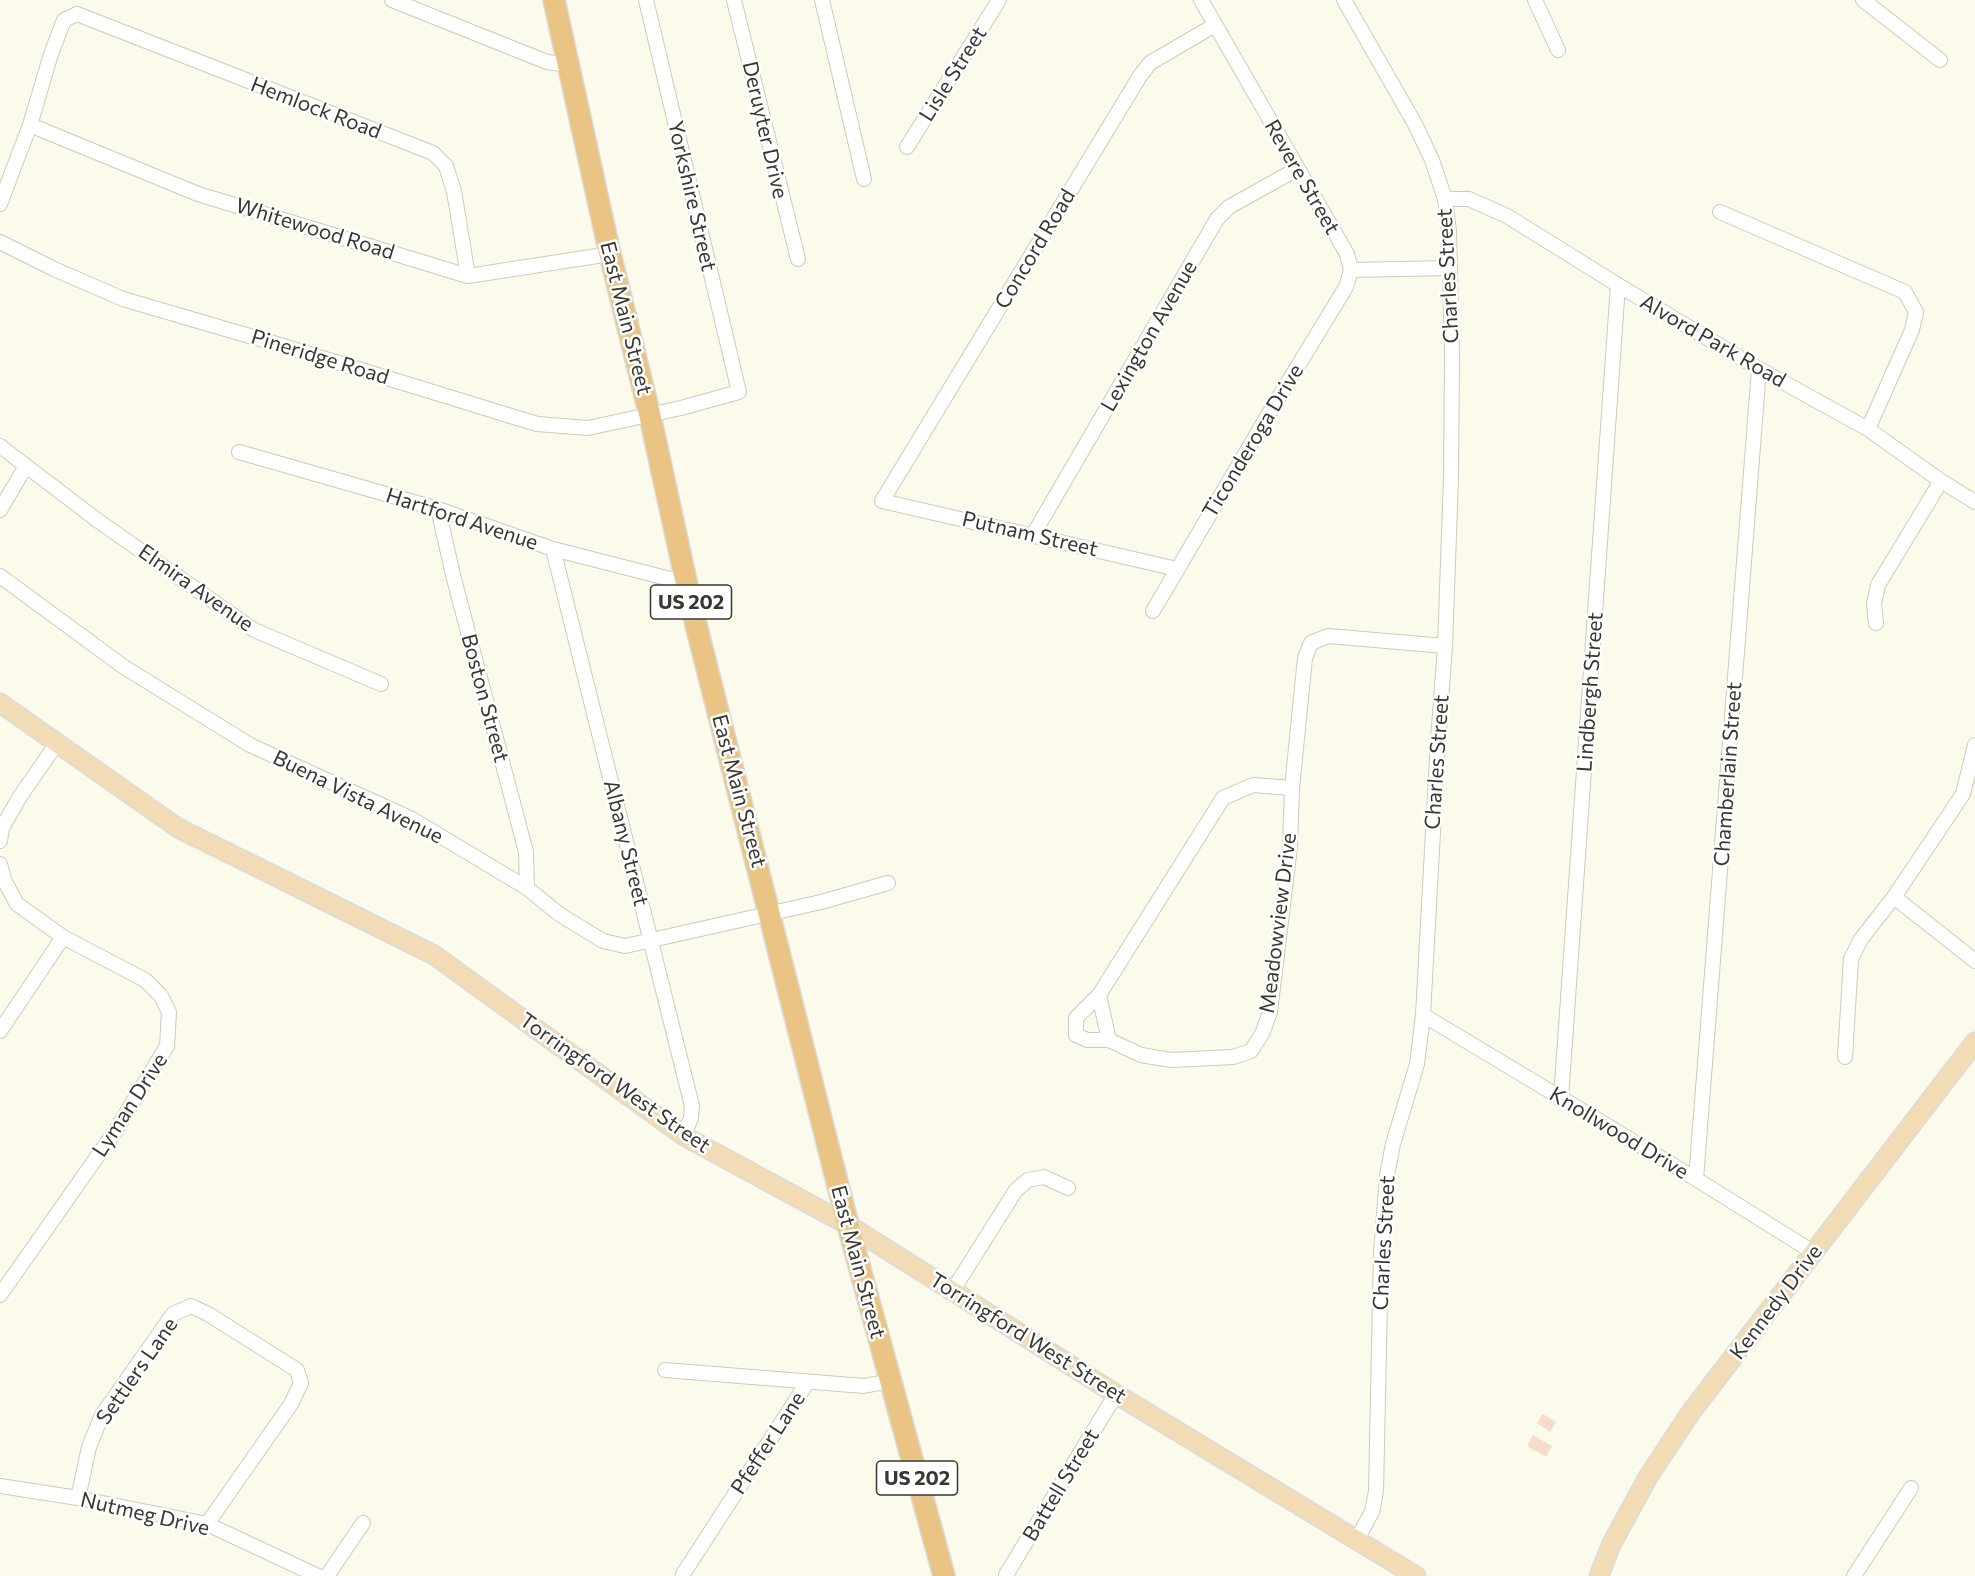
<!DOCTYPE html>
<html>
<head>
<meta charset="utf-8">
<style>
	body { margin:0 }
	canvas { display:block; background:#fbfaeb }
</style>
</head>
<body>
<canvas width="1975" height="1576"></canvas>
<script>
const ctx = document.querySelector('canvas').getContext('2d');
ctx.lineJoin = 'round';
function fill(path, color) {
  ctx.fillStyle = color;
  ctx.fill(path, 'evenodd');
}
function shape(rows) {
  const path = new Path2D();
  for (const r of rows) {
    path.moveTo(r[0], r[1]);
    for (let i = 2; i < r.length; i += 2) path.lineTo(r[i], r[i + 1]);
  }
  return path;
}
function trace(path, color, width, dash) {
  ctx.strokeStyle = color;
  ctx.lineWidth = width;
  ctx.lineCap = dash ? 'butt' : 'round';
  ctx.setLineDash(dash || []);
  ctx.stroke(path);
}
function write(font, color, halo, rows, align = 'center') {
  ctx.font = font + ' Commissioner,sans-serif';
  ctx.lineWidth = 5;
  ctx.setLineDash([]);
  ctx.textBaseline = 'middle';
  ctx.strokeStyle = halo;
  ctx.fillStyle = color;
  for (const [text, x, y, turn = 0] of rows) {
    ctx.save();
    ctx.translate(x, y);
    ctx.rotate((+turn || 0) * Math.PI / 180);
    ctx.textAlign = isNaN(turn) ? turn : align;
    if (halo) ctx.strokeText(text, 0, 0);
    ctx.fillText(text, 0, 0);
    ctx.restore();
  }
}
fill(shape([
	[1543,1414,1556,1422,1550,1432,1537,1423],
	[1533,1435,1552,1446,1546,1457,1527,1446]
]), '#f6ddcb');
const minor = shape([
	[392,0,547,62,568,65],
	[734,0,798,259],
	[822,0,864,179],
	[1201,0,1347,254,1351,270],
	[1344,0,1415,124,1432,160,1445,199,1449,231,1452,355,1451,478,1445,646,1438,740,1423,1015,1417,1064,1393,1144,1387,1175,1381,1253,1376,1491,1372,1512,1357,1539],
	[1535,0,1558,50],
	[1863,0,1940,60],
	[30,125,198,194,468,276,610,254],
	[907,147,999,0],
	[1445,199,1469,199,1507,216,1618,285,1759,369,1868,429,1941,481,1975,502],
	[0,204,30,125,51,54,64,20,77,14,433,153,446,166,454,191,468,276],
	[1720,212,1905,292,1916,312,1912,330,1868,429],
	[0,242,54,269,123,299,270,342,537,424,588,428,681,408,739,392,646,0],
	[1351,270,1449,268],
	[0,446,97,520,254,630,381,684],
	[239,452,438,509,553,549,686,583],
	[438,509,454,579,526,852,527,888],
	[0,510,26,466],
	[1033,535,1217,219,1229,207,1297,169],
	[553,549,692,1106,691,1118,684,1136],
	[1177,569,882,501,1140,76,1150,63,1215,25],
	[0,576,124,667,250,745,412,819,527,888,559,914,603,941,625,946,821,902,888,883],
	[1153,611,1268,415,1346,287,1351,270],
	[1876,623,1874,604,1878,585,1941,481],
	[1253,785,1292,788,1290,847,1270,1012,1262,1034,1251,1051,1233,1057,1171,1060,1141,1055,1109,1040,1099,995,1223,798,1253,785],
	[1292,788,1305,658,1311,643,1328,636,1445,646],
	[0,841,2,828,19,798,57,743],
	[0,864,4,880,17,904,63,937,145,980,161,996,169,1012,167,1046,116,1130,0,1295],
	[1894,897,1975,961],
	[1099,995,1076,1018,1076,1035,1087,1040,1109,1040],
	[1423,1015,1696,1179,1813,1252],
	[0,1031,63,937],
	[1845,1057,1851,959,1861,939,1894,897,1963,794,1975,745],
	[1561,1098,1618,285],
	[1696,1179,1759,369],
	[953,1290,1016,1190,1028,1180,1044,1177,1068,1188],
	[665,1370,864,1386,890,1381],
	[0,1486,78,1498,207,1524,318,1576],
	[78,1498,89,1447,102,1415,173,1314,191,1306,208,1314,297,1370,301,1383,291,1404,207,1524],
	[683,1574,807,1383],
	[1006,1575,1116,1394],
	[327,1576,363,1523],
	[1854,1576,1911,1488]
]);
const major = shape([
	[0,703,178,828,434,955,684,1136,848,1225,1116,1394,1416,1576],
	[1599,1576,1611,1545,1648,1477,1691,1412,1975,1042]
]);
const highway = shape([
	[554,0,610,254,650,416,693,613,848,1225,944,1576]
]);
trace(minor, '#cccbbc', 16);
trace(major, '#dbdbda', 21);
trace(highway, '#dbdbda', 24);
trace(minor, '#fff', 14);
trace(major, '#f2dcb6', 18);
trace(highway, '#e9c485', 21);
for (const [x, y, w] of [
	[691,602,81],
	[917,1478,81]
]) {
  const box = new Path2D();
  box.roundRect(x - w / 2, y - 17, w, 34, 4.5);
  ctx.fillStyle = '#fff';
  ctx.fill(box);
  trace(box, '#383731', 1.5);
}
write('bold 20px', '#383731', null, [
	["US 202",691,602],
	["US 202",917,1478]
]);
write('21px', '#383731', '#fff', [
	["Lisle Street",953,74,-58],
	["Hemlock Road",316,108,21],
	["Deruyter Drive",765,130,77],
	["Revere Street",1302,177,60],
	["Yorkshire Street",692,196,77],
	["Whitewood Road",315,229,17],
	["Concord Road",1035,249,-59],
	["Charles Street",1448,276,-93],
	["East Main Street",626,318,76],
	["Lexington Avenue",1149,336,-60],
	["Alvord Park Road",1713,341,30],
	["Pineridge Road",320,357,17],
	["Ticonderoga Drive",1253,441,-59],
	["Hartford Avenue",462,519,18],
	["Putnam Street",1030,534,13],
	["Elmira Avenue",196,588,35],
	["Lindbergh Street",1590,692,-86],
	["Boston Street",485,698,75],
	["Charles Street",1437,762,-86],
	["Chamberlain Street",1728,774,-86],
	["East Main Street",739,791,75],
	["Buena Vista Avenue",358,797,26],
	["Albany Street",626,843,76],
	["Meadowview Drive",1278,923,-83],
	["Torringford West Street",615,1083,35],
	["Lyman Drive",130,1105,-57],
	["Knollwood Drive",1619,1133,31],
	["Charles Street",1384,1243,-87],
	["East Main Street",858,1262,75],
	["Kennedy Drive",1776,1302,-53],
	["Torringford West Street",1028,1338,32],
	["Settlers Lane",137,1371,-55],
	["Pfeffer Lane",768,1443,-57],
	["Battell Street",1061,1485,-59],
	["Nutmeg Drive",145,1514,13]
]);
</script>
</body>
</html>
